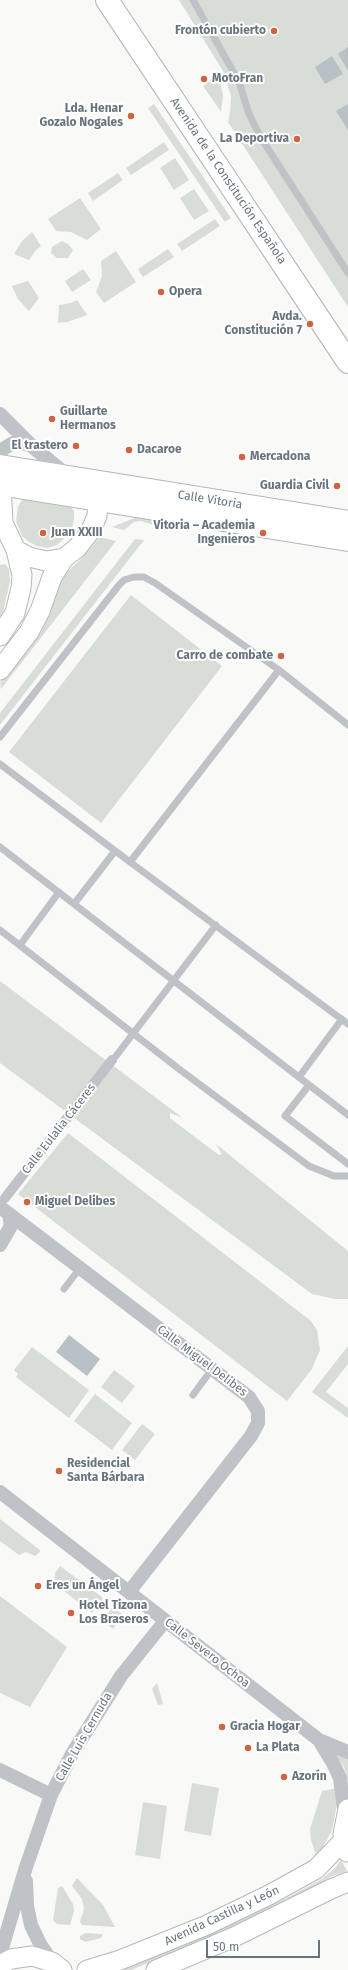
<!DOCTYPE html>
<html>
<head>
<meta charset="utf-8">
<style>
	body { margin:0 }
	#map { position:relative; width:348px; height:1970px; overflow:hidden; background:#f9f9f7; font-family:"Fira Sans",sans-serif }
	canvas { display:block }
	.scale { position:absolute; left:206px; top:1940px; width:114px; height:18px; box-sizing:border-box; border:2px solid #67747e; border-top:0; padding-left:5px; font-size:12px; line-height:14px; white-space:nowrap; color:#67747e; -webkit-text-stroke:3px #fff; paint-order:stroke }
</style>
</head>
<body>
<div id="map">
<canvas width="348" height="1970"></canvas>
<div class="scale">50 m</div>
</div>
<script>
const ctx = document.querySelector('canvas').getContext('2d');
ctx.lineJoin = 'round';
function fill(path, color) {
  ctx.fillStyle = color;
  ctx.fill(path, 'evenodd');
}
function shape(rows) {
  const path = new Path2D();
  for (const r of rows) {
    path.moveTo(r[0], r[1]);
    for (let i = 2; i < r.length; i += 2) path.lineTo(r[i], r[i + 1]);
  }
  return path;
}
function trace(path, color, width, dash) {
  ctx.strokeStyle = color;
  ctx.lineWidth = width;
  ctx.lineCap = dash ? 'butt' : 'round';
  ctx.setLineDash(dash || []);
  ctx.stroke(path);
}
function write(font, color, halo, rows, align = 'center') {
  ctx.font = font + ' "Fira Sans",sans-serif';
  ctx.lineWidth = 4;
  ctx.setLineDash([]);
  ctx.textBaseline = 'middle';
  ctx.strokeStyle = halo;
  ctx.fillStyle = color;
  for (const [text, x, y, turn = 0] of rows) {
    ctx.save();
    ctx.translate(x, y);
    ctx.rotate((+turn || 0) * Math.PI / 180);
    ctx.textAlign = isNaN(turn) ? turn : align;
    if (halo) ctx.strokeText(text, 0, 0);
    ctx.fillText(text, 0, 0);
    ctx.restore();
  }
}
fill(shape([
	[179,0,348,0,348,307,228,122,230,112,231,96,223,71],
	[218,75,223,95,221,112,203,86],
	[154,104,231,218,225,222,148,108],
	[164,142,169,150,131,175,126,168],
	[175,158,189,180,174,190,160,168],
	[118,173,123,180,93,201,88,193],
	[194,189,209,211,194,220,180,198],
	[80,198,101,229,87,240,71,232,56,231,48,219],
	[215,219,220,226,182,251,177,244],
	[32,232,41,246,36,250,29,260,14,254,22,241],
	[62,241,68,244,73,250,68,258,57,258,51,253,52,247],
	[168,249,174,257,143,277,138,269],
	[116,251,136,282,104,303,96,292,102,276,101,261],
	[83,269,91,280,72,292,65,281],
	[28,281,39,298,29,311,18,299,12,286],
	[77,300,87,315,67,322,58,323,59,305,71,303],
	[23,499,71,507,74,511,74,518,72,530,67,536,57,545,48,548,37,546,29,542,22,536,16,521,18,506],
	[137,517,149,517,163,519,168,524,164,530,157,526,141,521,134,522,124,530,112,527],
	[100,537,116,541,1,689,0,683,19,659,60,579,82,558],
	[135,539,144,540,0,725,0,713],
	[5,564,9,569,10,581,3,612,0,618,0,565],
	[131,595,222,666,101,823,9,752],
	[0,981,183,1118,170,1113,170,1118,179,1125,219,1155,222,1154,216,1144,348,1251,348,1299,335,1299,312,1294,0,1063],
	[68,1133,311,1321,317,1330,320,1350,312,1369,287,1401,18,1194],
	[348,1346,348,1364,326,1392,348,1408,348,1418,312,1392],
	[32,1347,89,1390,69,1418,16,1377,18,1374,14,1370],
	[114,1370,135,1386,122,1403,101,1387],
	[95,1394,132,1423,112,1450,74,1421],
	[142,1424,155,1434,135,1460,122,1450],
	[0,1519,40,1550,40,1552,35,1556,26,1552,19,1555,0,1541],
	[60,1566,102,1597,102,1600,92,1613,55,1584,55,1573],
	[0,1596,67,1647,30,1707,0,1693],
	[113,1607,115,1608,123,1615,113,1629,102,1620],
	[157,1683,163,1704,158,1705,152,1689],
	[333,1751,348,1759,348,1782,344,1767],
	[192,1783,219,1788,211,1836,184,1831],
	[337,1788,337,1804,332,1830,322,1849,316,1855,311,1840,310,1829,322,1791],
	[143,1802,167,1806,160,1859,135,1855],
	[341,1860,347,1871,332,1876,288,1901,214,1936,174,1953,131,1970,118,1970,213,1933,287,1898,322,1879,336,1867],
	[77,1878,103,1905,115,1927,82,1925,80,1922,84,1909,82,1899,72,1886],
	[62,1886,73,1904,74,1911,70,1925,57,1924,53,1920,58,1888],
	[85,1933,101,1934,103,1935,101,1938,85,1942,80,1939,80,1936]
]), '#d9ddd7');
fill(shape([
	[348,47,348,71,338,54],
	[332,56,343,74,325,84,315,67],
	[348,104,348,130,336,111],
	[69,1335,100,1359,87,1376,56,1352]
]), '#b8c1c6');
const secondary = shape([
	[16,550,29,557,46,561,64,558,77,548,91,530,97,516,98,500,86,490],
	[0,636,15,613,21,588,22,575,16,550,3,523,1,484],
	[0,670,29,632,40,611,52,577,64,558],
	[347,1852,343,1834,348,1809],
	[0,1965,11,1959,32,1956,52,1962,62,1970],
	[87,1970,120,1960,207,1925,269,1895,316,1869,344,1840],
	[156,1970,234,1937,331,1889,348,1882]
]);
const trunk = shape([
	[107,0,348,362],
	[0,466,348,522],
	[0,484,348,540]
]);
trace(secondary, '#b4b8bc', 21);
trace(trunk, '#b3b6b9', 24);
trace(shape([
	[193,0,239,82,249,114,261,138,348,273],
	[348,725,279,670,130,862,348,1024],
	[0,737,119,585,124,580,134,577,144,577,155,583,279,670],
	[0,764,130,862],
	[0,847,348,1115],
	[74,904,115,851],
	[0,930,179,1069,309,1166,334,1176,348,1176],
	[20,945,59,892],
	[116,1056,216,925],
	[299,1077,342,1019],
	[309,1085,285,1116,348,1164],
	[64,1289,80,1268],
	[193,1395,212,1369]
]), '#bfc2c6', 7);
trace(shape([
	[5,1198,112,1060]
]), '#bfc2c6', 10);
trace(shape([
	[0,414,33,447,68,476],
	[0,451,13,443,18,442,33,446],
	[0,1207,249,1397,258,1411,258,1423,251,1436,129,1592],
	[0,1245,11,1226,9,1214],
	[0,1492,319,1740,333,1763,340,1778,345,1816],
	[319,1740,348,1752],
	[0,1770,51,1795],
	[26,1881,27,1906,31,1925,40,1944,52,1962],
	[0,1955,26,1867,51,1795,72,1754,121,1676,165,1621]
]), '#bfc2c6', 14);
trace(secondary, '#fff', 19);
trace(trunk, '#fff', 22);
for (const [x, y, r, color] of [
	[274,31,4,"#ce6441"],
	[204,79,4,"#ce6441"],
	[131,116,4,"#ce6441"],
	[297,139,4,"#ce6441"],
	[161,292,4,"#ce6441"],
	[310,324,4,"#ce6441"],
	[52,419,4,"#ce6441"],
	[76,446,4,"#ce6441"],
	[129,450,4,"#ce6441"],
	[242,457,4,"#ce6441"],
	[337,486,4,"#ce6441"],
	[43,533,4,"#ce6441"],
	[263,533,4,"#ce6441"],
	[281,656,4,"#ce6441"],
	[27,1202,4,"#ce6441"],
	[59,1471,4,"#ce6441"],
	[38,1586,4,"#ce6441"],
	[71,1613,4,"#ce6441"],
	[222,1727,4,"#ce6441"],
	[248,1748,4,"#ce6441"],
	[284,1777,4,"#ce6441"]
]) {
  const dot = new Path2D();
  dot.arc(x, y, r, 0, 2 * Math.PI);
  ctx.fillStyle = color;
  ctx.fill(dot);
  trace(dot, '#fff', 1.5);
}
write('bold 12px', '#67747e', '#fff', [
	["Frontón cubierto",266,31,"right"],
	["MotoFran",212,79],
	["Lda. Henar",123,109,"right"],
	["Gozalo Nogales",123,123,"right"],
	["La Deportiva",289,139,"right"],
	["Opera",169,292],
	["Avda.",302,317,"right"],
	["Constitución 7",302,331,"right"],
	["Guillarte",60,412],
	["Hermanos",60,426],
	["El trastero",68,446,"right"],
	["Dacaroe",137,450],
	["Mercadona",250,457],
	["Guardia Civil",329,486,"right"],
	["Vitoria – Academia",255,526,"right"],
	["Ingenieros",255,540,"right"],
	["Juan XXIII",51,533],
	["Carro de combate",273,656,"right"],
	["Miguel Delibes",35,1202],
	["Residencial",67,1464],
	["Santa Bárbara",67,1478],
	["Eres un Ángel",46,1586],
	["Hotel Tizona",79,1606],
	["Los Braseros",79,1620],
	["Gracia Hogar",230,1727],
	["La Plata",256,1748],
	["Azorín",292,1777]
], 'left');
write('12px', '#67747e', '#fff', [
	["Avenida de la Constitución Española",228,181,56],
	["Calle Vitoria",210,500,9],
	["Calle Eulalia Cáceres",59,1129,-52],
	["Calle Miguel Delibes",202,1361,37],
	["Calle Severo Ochoa",207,1653,38],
	["Calle Luis Cernuda",84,1737,-60],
	["Avenida Castilla y León",222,1916,-25]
]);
</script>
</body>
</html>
